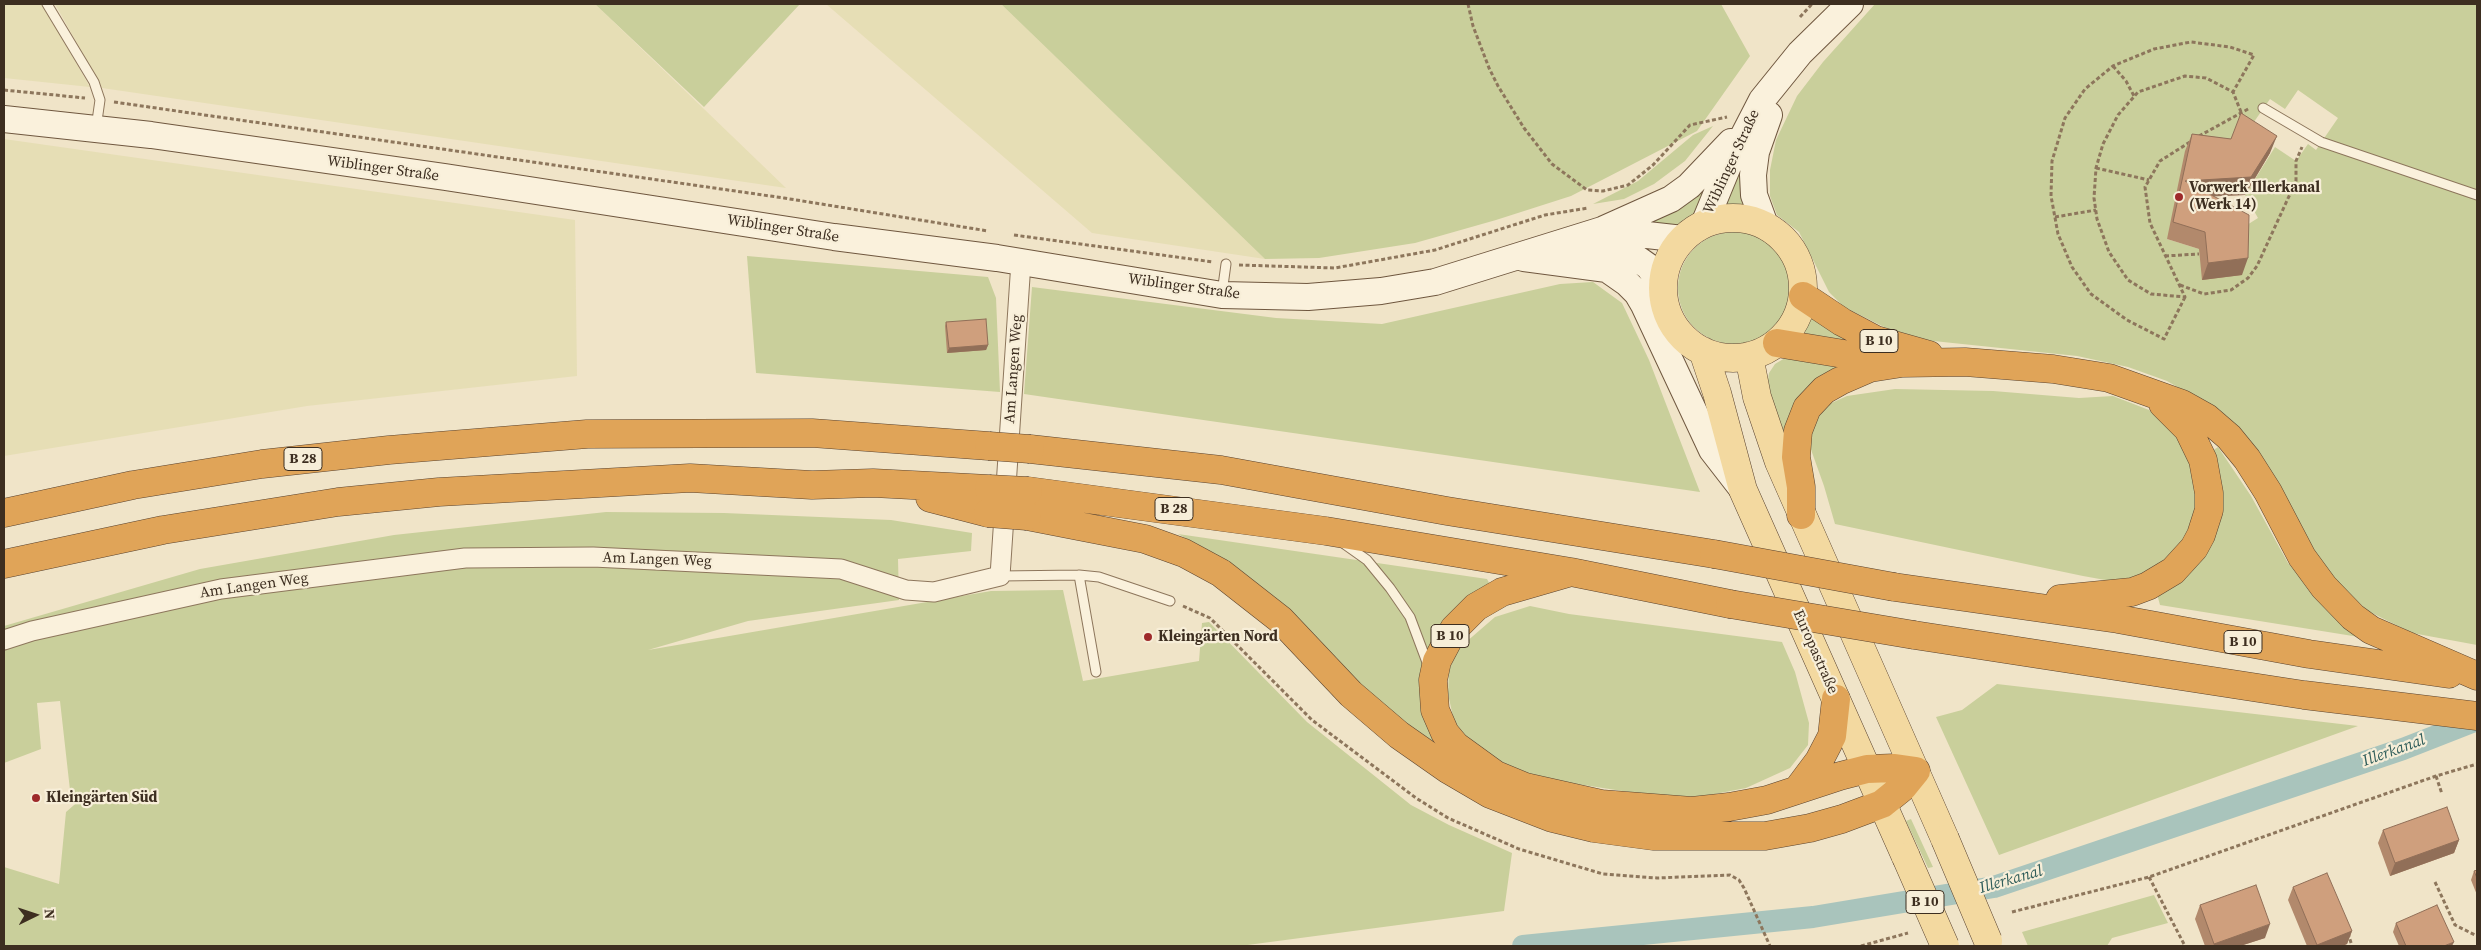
<!DOCTYPE html>
<html>
<head>
<meta charset="utf-8">
<style>
	body { margin:0 }
	#map { position:relative; width:2481px; height:950px; overflow:hidden; background:#f0e4c8; font-family:"Source Serif 4",serif }
	canvas { display:block }
	.frame { position:absolute; inset:0; border:5px solid #3d2e20; pointer-events:none }
	.north { position:absolute; left:10px; top:890px; width:50px; height:50px; -webkit-text-stroke:4px #f7eed8; paint-order:stroke; rotate:86deg; font-size:14px; font-weight:700; line-height:20px; text-align:center; color:#3d2e20 }
	.north::after { content:''; display:block; margin:auto; width:18px; height:22px; background:#3d2e20; clip-path:polygon(50% 0,100% 100%,50% 72%,0 100%) }
</style>
</head>
<body>
<div id="map">
<canvas width="2481" height="950"></canvas>
<div class="frame"></div>
<div class="north">N</div>
</div>
<script>
const ctx = document.querySelector('canvas').getContext('2d');
ctx.lineJoin = 'round';
function fill(path, color) {
  ctx.fillStyle = color;
  ctx.fill(path, 'evenodd');
}
function shape(rows) {
  const path = new Path2D();
  for (const r of rows) {
    if (r.length === 3) {
      path.moveTo(r[0] + r[2], r[1]);
      path.arc(r[0], r[1], r[2], 0, 2 * Math.PI);
      continue;
    }
    path.moveTo(r[0], r[1]);
    for (let i = 2; i < r.length; i += 2) path.lineTo(r[i], r[i + 1]);
  }
  return path;
}
function trace(path, color, width, dash) {
  ctx.strokeStyle = color;
  ctx.lineWidth = width;
  ctx.lineCap = dash ? 'butt' : 'round';
  ctx.setLineDash(dash || []);
  ctx.stroke(path);
}
function write(font, color, halo, rows, align = 'center') {
  ctx.font = font + ' "Source Serif 4",serif';
  ctx.lineWidth = 4.5;
  ctx.setLineDash([]);
  ctx.textBaseline = 'middle';
  ctx.strokeStyle = halo;
  ctx.fillStyle = color;
  for (const [text, x, y, turn = 0] of rows) {
    ctx.save();
    ctx.translate(x, y);
    ctx.rotate((+turn || 0) * Math.PI / 180);
    ctx.textAlign = isNaN(turn) ? turn : align;
    if (halo) ctx.strokeText(text, 0, 0);
    ctx.fillText(text, 0, 0);
    ctx.restore();
  }
}
fill(shape([
	[4,4,42,4,90,87,4,78],
	[55,4,595,4,786,188,102,88],
	[826,4,1001,4,1265,259,1092,233],
	[4,139,575,220,577,376,307,406,4,456]
]), '#e6deb5');
fill(shape([
	[595,4,800,4,704,107],
	[1001,4,1721,4,1750,56,1697,131,1571,196,1496,220,1415,243,1319,258,1265,259],
	[1875,4,2477,4,2477,645,2412,633,2368,611,2331,577,2306,539,2257,455,2224,414,2167,381,2128,367,2077,356,1924,340,1884,327,1844,307,1829,292,1799,232,1777,215,1770,196,1770,170,1776,140,1797,96,1823,62],
	[2298,90,2338,118,2316,150,2308,144,2296,161,2275,147,2245,195,2258,218,2239,230,2199,249,2167,239,2224,156,2249,129,2270,99,2285,109],
	[1713,126,1685,161,1654,184,1624,199,1593,204,1638,181,1693,135],
	[1750,133,1748,207,1723,208],
	[1713,174,1697,216,1686,224,1669,227,1633,228],
	[1734,288,56],
	[747,256,988,277,996,298,1000,392,756,373],
	[1593,282,1622,303,1649,360,1700,492,1024,394,1032,287,1276,318,1382,324,1560,284],
	[1812,314,1862,343,1833,341,1804,333],
	[1790,355,1857,366,1784,451,1766,392,1769,373,1775,364],
	[1895,389,1993,391,2079,398,2113,396,2149,410,2176,432,2195,472,2196,507,2185,538,2166,562,2142,579,2122,583,2083,576,1835,524,1824,486,1809,444,1810,429,1827,405,1847,396],
	[2218,447,2251,496,2288,563,2359,637,2160,605,2157,594,2184,574,2212,451],
	[606,512,724,513,891,520,972,533,971,551,898,559,899,600,748,621,648,650,991,591,1063,590,1083,681,1199,661,1202,623,1209,622,1307,722,1411,805,1449,825,1512,853,1504,911,1240,946,4,946,4,867,59,884,66,812,81,799,71,799,60,701,37,703,41,749,4,763,4,626,200,569,394,535],
	[1178,534,1487,579,1492,588,1445,625,1440,749,1375,699,1272,595,1228,562],
	[1530,606,1569,614,1782,642,1795,672,1809,723,1808,745,1790,768,1746,788,1694,798,1661,797,1577,784,1533,780,1499,768,1460,733,1454,721,1448,694,1449,670,1458,649,1495,617],
	[1997,684,2358,726,1999,855,1936,717,1962,710],
	[1911,819,1933,867,1928,868,1906,821],
	[2154,895,2168,923,2112,938,2107,946,2028,946,2022,932]
]), '#c9cf9b');
trace(shape([
	[1523,946,1813,917,1994,887,2403,749,2477,720]
]), '#a9c4bc', 22);
const lane = shape([
	[47,4,94,82,100,100,96,128],
	[2263,108,2321,142,2477,195],
	[1222,293,1226,264],
	[1343,543,1367,560,1390,588,1410,617,1428,665],
	[1000,576,1079,575],
	[1096,672,1079,575,1099,577,1170,601]
]);
const street = shape([
	[4,640,32,631,221,589,465,558,593,557,841,569,906,590,934,592,1000,576,1021,262]
]);
const secondary = shape([
	[4,119,151,135,445,177,834,237,997,258,1222,295,1308,297,1381,291,1435,282,1602,230,1683,239],
	[1704,224,1728,166,1762,100,1800,53,1850,4],
	[1765,225,1754,195,1753,175,1756,152,1769,115],
	[1604,229,1671,199,1689,186,1731,142],
	[1579,244,1614,249,1632,255,1649,267,1663,287],
	[1524,258,1607,269,1627,283,1637,293,1644,305,1712,450,1743,490]
]);
const primary = shape([
	[1733,288,70],
	[1703,351,1717,393,1743,490,1906,857],
	[1749,356,1757,397,1779,462,1945,839]
]);
const highway = shape([
	[1803,296,1842,322,1876,340,1929,355],
	[1777,343,1886,361],
	[1030,449,1221,470,1447,511,1714,554],
	[1028,491,1326,531,1571,572,1730,604],
	[930,498,988,513],
	[4,513,133,485,262,464,389,450,587,434,812,433,989,446],
	[1801,515,1801,487,1796,457,1798,431,1807,408,1824,390,1840,381,1870,368,1902,363,1965,362,2053,369,2109,378,2182,404,2207,418,2229,437,2247,459,2268,492,2302,557,2324,587,2353,617,2371,630,2477,676],
	[1027,516,1145,539,1184,553,1221,573,1281,620,1351,694,1399,735,1449,770,1490,794,1552,818,1593,828,1653,836,1765,836,1810,828,1842,819,1882,804,1903,787,1916,771,1895,768,1867,769,1840,776,1767,800,1729,807,1692,811,1601,804,1525,787,1496,775,1456,746,1445,733,1435,710,1433,680,1437,661,1454,629,1476,607,1502,592,1571,572],
	[4,564,163,530,338,502,439,492,690,478,812,485,873,483,989,489],
	[1894,587,2118,619,2309,654,2449,674],
	[2060,599,2132,592,2148,586,2173,571,2194,548,2201,535,2209,510,2209,493,2203,460,2188,429,2163,404],
	[1914,635,2304,695,2477,716],
	[1798,789,1819,761,1832,736,1836,699]
]);
trace(lane, '#8d765c', 11);
trace(street, '#8d765c', 21);
trace(secondary, '#6f573f', 28);
trace(primary, '#5b4430', 29);
trace(highway, '#5b4430', 29);
trace(shape([
	[1468,4,1473,26,1489,68,1498,86,1524,128,1552,164,1587,190,1603,191,1628,185,1653,165,1690,125,1727,117],
	[1800,17,1812,4],
	[2113,66,2126,81,2134,96],
	[4,90,85,98],
	[114,102,784,198,988,231],
	[2199,136,2250,108],
	[2190,142,2160,161,2145,187,2150,223,2185,297,2151,294,2128,280,2109,252,2097,219,2094,198,2096,168,2103,144,2118,115,2138,92,2185,76,2206,78,2233,92,2241,112],
	[2096,168,2149,180],
	[2055,217,2096,210],
	[1014,235,1213,262],
	[2165,256,2199,254],
	[1239,265,1335,268,1435,250,1545,215,1588,208],
	[2180,285,2204,294,2231,290,2248,278,2257,266,2296,181,2296,161,2302,147],
	[2185,297,2164,339,2127,320,2091,294,2072,267,2058,234,2051,196,2052,161,2065,118,2085,89,2113,66,2154,49,2191,42,2230,47,2254,55,2233,92],
	[1183,606,1210,618,1312,720,1416,798,1448,818,1519,849,1603,874,1657,878,1730,875,1739,880,1744,888,1770,946],
	[2436,776,2442,794],
	[2149,877,2185,946],
	[2435,882,2455,925,2477,936],
	[2012,912,2149,877,2436,776,2477,764],
	[2348,933,2352,946],
	[1861,946,1908,933]
]), '#8d765c', 3, [4, 2.5]);
trace(lane, '#faf1dc', 9);
trace(street, '#faf1dc', 19);
trace(secondary, '#faf1dc', 26);
trace(primary, '#f3d9a0', 28);
trace(highway, '#e0a458', 28);
const primaryBridge = shape([
	[1945,839,1988,941],
	[1906,857,1945,946]
]);
const highwayBridge = shape([
	[989,446,1030,449],
	[989,489,1028,491],
	[988,513,1027,516],
	[1714,554,1894,587],
	[1730,604,1914,635]
]);
trace(primaryBridge, '#5b4430', 29, []);
trace(highwayBridge, '#5b4430', 29, []);
trace(primaryBridge, '#f3d9a0', 28);
trace(highwayBridge, '#e0a458', 28);
fill(shape([
	[2192,134,2231,139,2270,153,2245,195,2214,196,2242,275,2202,280,2199,249,2167,239,2185,151],
	[946,322,988,345,986,350,947,353,945,326],
	[2383,830,2459,840,2454,853,2390,876,2378,843],
	[2477,870,2477,895,2471,880,2474,871],
	[2293,887,2352,931,2347,944,2342,946,2307,946,2288,900],
	[2200,905,2265,938,2240,946,2205,946,2195,919],
	[2396,923,2452,946,2399,946,2393,932]
]), '#b2896c');
fill(shape([
	[2277,136,2270,153,2245,195,2179,198,2185,181],
	[2248,258,2242,275,2202,280,2208,263],
	[988,345,986,350,947,353,949,348],
	[2459,840,2454,853,2390,876,2395,863],
	[2270,924,2265,938,2240,946,2213,946,2214,944],
	[2352,931,2347,944,2342,946,2317,946,2317,945],
	[2454,942,2452,946,2444,946]
]), '#916f58');
const building = shape([
	[2241,113,2277,136,2251,177,2185,181,2249,215,2248,258,2208,263,2205,232,2173,222,2192,134,2231,139,2241,113],
	[986,319,988,345,949,348,946,322,986,319],
	[2447,807,2459,840,2395,863,2383,830,2447,807],
	[2477,870,2477,878,2474,871,2477,870],
	[2327,873,2352,931,2317,945,2293,887,2327,873],
	[2256,885,2270,924,2214,944,2200,905,2256,885],
	[2437,905,2454,942,2444,946,2406,946,2396,923,2437,905]
]);
fill(building, '#cf9f7d');
trace(building, '#916f58', 1);
for (const [x, y, r, color] of [
	[2179,197,5,"#9e2a2b"],
	[1148,637,5,"#9e2a2b"],
	[36,798,5,"#9e2a2b"]
]) {
  const dot = new Path2D();
  dot.arc(x, y, r, 0, 2 * Math.PI);
  ctx.fillStyle = color;
  ctx.fill(dot);
  trace(dot, '#f7eed8', 2);
}
for (const [x, y, w] of [
	[1879,341,38],
	[303,459,38],
	[1174,509,38],
	[1450,636,38],
	[2243,642,38],
	[1925,902,38]
]) {
  const box = new Path2D();
  box.roundRect(x - w / 2, y - 11.5, w, 23, 4);
  ctx.fillStyle = '#f7eed8';
  ctx.fill(box);
  trace(box, '#3d2e20', 1);
}
write('bold 14px', '#3d2e20', null, [
	["B 10",1879,341],
	["B 28",303,459],
	["B 28",1174,509],
	["B 10",1450,636],
	["B 10",2243,642],
	["B 10",1925,902]
]);
write('15px', '#3d2e20', '#f7eed8', [
	["Wiblinger Straße",1732,162,-65],
	["Wiblinger Straße",383,169,8],
	["Wiblinger Straße",783,229,9],
	["Wiblinger Straße",1184,287,8],
	["Am Langen Weg",1014,369,-86],
	["Am Langen Weg",657,560,2],
	["Am Langen Weg",254,586,-8],
	["Europastraße",1815,652,66]
]);
write('bold 15px', '#3d2e20', '#f7eed8', [
	["Vorwerk Illerkanal",2189,188],
	["(Werk 14)",2189,205],
	["Kleingärten Nord",1158,637],
	["Kleingärten Süd",46,798]
], 'left');
write('italic 16px', '#2f5d5a', '#f7eed8', [
	["Illerkanal",2394,751,-20],
	["Illerkanal",2011,880,-16]
]);
</script>
</body>
</html>
